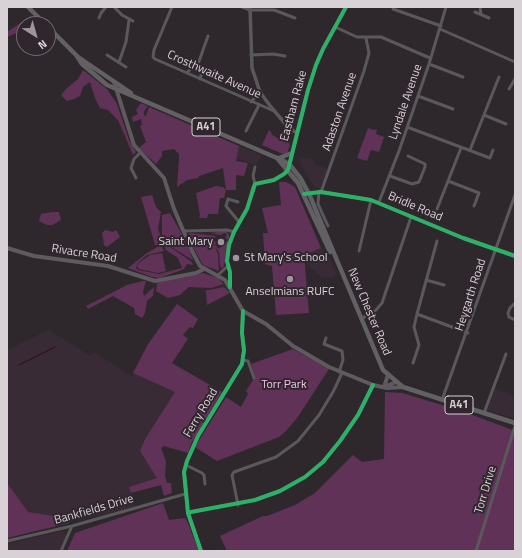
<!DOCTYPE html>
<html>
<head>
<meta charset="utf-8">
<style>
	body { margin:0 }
	#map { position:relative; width:522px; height:558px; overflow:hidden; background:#2e282d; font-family:"Titillium Web",sans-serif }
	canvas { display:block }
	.frame { position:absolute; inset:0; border:8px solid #d8d1d6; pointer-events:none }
	.north { position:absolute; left:16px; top:16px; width:40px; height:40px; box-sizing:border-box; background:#30262e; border:1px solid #736a71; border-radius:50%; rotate:143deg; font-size:11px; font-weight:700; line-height:16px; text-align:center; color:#d8d1d6 }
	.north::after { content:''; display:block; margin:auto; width:14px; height:18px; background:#9c969b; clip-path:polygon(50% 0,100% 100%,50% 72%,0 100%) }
</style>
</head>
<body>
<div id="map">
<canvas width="522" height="558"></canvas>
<div class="frame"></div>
<div class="north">N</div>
</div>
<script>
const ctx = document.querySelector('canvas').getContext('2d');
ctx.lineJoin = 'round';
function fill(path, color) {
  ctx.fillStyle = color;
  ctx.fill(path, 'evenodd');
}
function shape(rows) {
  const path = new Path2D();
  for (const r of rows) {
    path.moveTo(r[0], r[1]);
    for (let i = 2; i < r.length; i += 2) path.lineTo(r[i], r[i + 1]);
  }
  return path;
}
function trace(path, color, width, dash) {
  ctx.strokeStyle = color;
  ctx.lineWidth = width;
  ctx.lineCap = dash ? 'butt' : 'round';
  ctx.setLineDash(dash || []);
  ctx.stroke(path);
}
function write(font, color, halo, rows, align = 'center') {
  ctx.font = font + ' "Titillium Web",sans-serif';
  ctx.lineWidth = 4;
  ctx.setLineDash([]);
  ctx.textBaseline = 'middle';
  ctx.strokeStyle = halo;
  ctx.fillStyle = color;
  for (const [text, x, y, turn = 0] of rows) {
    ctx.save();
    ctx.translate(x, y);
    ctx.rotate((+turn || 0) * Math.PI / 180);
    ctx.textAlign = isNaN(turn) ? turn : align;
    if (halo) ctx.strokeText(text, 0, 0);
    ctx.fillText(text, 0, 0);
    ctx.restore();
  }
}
fill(shape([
	[239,146,261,155,256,165,236,158],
	[301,157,314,159,314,164,328,169,320,188,315,187,300,164],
	[321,248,328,255,337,275,331,278,326,276,322,278,306,263,304,255],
	[49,330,90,356,94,352,131,376,133,373,175,392,145,439,140,451,158,478,129,487,135,507,60,524,7,524,7,350],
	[495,389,514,396,515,418,487,410],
	[62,531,67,535,59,551,7,551,7,544]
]), '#392b36');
fill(shape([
	[31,16,39,24,24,24,24,30,7,37,7,32],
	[83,70,107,89,117,104,129,140,136,152,133,155,118,120,108,110,100,108,95,98,90,82,83,87,80,96,74,99,67,101,61,95,66,89,78,79],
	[141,103,148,106,144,111,144,115,146,116,149,107,239,146,236,161,248,163,244,176,236,175,236,190,226,190,224,198,220,198,218,214,208,214,207,218,199,218,200,215,196,193,216,186,223,187,226,190,223,168,199,176,198,178,187,180,177,187,179,159,179,154,174,149,162,151,162,156,156,164,139,148,146,142,140,126,142,125,141,119,133,122,132,117,138,114,136,110],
	[368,128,374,130,377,129,376,134,384,137,379,152,371,150,367,161,357,158],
	[269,130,272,133,271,134,279,139,282,136,286,136,290,146,287,153,283,154,262,145],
	[279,182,286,182,295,187,321,248,304,255,309,313,276,315,272,266,265,264,263,233,268,233,262,208,281,205],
	[152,195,156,207,161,212,158,229,162,240,158,245,155,245,141,197],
	[52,212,59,212,61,220,52,225,47,225,39,221,41,214],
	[170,213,185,240,193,260,171,247,162,236,162,215],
	[105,230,113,232,116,230,120,237,107,247,104,245,103,238,102,233],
	[225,231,229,234,229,238,224,266,222,269,220,266,219,252,214,246,214,240,216,243,215,245,219,249,228,240,225,237,227,235,225,233,220,235,210,233],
	[190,233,216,236,212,241,218,254,219,271,203,265,188,238],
	[164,243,192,262,193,265,187,264,184,269,160,278,152,277,128,268,147,253,161,245,164,251,147,255,138,263,136,268,138,270,159,274,182,268,178,258,166,250,163,244],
	[162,253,166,271,158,273,139,269,137,266,139,263,150,255],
	[203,273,218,278,224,284,211,288,189,287,180,295,168,298,156,291,157,283,183,275],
	[143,281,146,281,143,292,144,296,154,287,153,296,147,301,145,313,142,318,135,314,134,308,113,296,88,309,86,306,127,285],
	[224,287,230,293,207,305,206,292,204,291],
	[177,304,198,319,193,328,190,327,183,335,188,339,172,363,222,392,191,444,188,453,164,446,161,448,166,461,165,476,167,483,171,483,172,493,164,496,161,485,131,493,129,487,157,478,140,451,145,439,175,392,133,373,148,344],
	[293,349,329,369,297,418,286,431,279,437,217,461,195,447,226,397,241,407,248,394,246,391,255,377,251,364],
	[385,392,402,393,462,411,515,431,515,551,227,551,220,536,263,516,267,516,295,505,315,493,353,455,362,462,384,459],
	[7,483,28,512,66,518,67,516,72,519,71,521,69,523,7,538],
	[163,503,169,520,185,518,187,521,199,551,67,551,75,533]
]), '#613257');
trace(shape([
	[19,365,55,347]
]), '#300529', 1);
trace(shape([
	[114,7,122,15,133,21],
	[172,7,154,50,153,57,155,59,274,111],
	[242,7,250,10,274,10,295,18],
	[480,7,481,14],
	[393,9,441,26],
	[475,12,489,18],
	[99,18,101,13,106,7],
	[335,27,357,37,381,37,430,58],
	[440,29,515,62],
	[107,55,126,67],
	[251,55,273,54,285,56],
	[119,62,126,42,129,20],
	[429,64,463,77],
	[197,67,208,36],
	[187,73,191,68,197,67,202,72,200,79],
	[509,89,515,79],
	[418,96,453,109],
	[251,102,260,92],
	[484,115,506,124],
	[407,127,490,158,493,150],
	[246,131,259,105],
	[470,150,499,77],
	[390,176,412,184,419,182,425,167,425,164,408,156],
	[136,178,131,168,134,159,140,153],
	[448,181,479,193,474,206],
	[255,184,253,176,255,167],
	[319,191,318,204,328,226],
	[321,192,364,71,369,53,366,38],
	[238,202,228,199,226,206,239,222],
	[379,202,399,151,429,64,446,7],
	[437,209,461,148],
	[184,231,227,230,234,232],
	[437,241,417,314,468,333],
	[359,251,371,200],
	[218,275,228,266],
	[426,280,444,285],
	[230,287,230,272,227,261,229,245,234,232,247,209,253,187,255,184,274,180,284,174,288,170],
	[515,303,510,308,508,313,509,317,515,320],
	[361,319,376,310,382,303,411,217],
	[326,338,324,344,342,351,343,360,339,372],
	[243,360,248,361,254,378],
	[413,363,419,345,414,327,417,314],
	[442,400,515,195],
	[484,413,506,354],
	[186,465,202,473,204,475,205,484],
	[238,505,232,475,234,472,276,457,298,441,319,415,333,392,342,373],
	[191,512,255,500,280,491,305,477,323,462,340,441,358,415,373,385],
	[7,541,72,526,185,494],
	[61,551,72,526],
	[476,551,515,426]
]), '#5a585a', 3);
trace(shape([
	[250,7,252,68,260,92,271,107,289,128,297,133],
	[288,170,308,90,316,65,323,49,346,7],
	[306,193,321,192,371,200,463,238,515,256],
	[201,551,188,513,184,472,187,461,198,436,242,364,244,350,242,333,243,311]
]), '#5a585a', 3.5);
trace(shape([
	[114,82,134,145,164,178,174,209,192,251,200,266,225,280,243,311,266,324,293,346,329,367,373,385,387,388,403,387],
	[7,248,34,256,108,266,155,281,196,273,204,269],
	[384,387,396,382],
	[384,387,388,375]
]), '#5e5a5d', 4);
trace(shape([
	[28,7,45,24],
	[48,27,77,56,82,64,107,85,284,161,290,165,301,179,310,196,383,370,403,387,515,423],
	[78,57,131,93],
	[277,158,298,183,330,252],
	[279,158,292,153]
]), '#626062', 4.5);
trace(shape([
	[304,194,321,192,371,200,463,238,515,256],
	[230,287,230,272,227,261,229,245,234,232,247,209,255,184,274,180,284,174,288,170,308,90,316,65,323,49,346,7],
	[191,512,255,500,280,491,305,477,323,462,340,441,358,415,373,385],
	[201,551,188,513,184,472,187,461,198,436,242,364,244,350,242,333,243,311]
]), '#2db169', 4);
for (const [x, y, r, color] of [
	[221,242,4,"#9c969b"],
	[236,258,4,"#9c969b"],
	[290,279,4,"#9c969b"]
]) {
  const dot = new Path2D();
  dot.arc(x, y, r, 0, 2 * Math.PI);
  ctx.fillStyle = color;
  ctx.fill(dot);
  trace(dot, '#30262e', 1.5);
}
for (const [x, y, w] of [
	[206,127,28],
	[459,405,28]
]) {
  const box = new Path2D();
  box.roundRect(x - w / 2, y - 9, w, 18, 3);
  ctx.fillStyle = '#30262e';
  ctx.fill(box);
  trace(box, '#d8d1d6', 1);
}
write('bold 11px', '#d8d1d6', null, [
	["A41",206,127],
	["A41",459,405]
]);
write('12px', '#d8d1d6', '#30262e', [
	["Crosthwaite Avenue",214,75,24],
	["Lyndale Avenue",406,102,-71],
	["Eastham Rake",294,106,-75],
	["Adaston Avenue",340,112,-71],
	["Bridle Road",415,207,23],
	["Rivacre Road",84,254,9],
	["Heygarth Road",471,295,-72],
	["New Chester Road",369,312,67],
	["Ferry Road",201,413,-59],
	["Torr Drive",486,490,-73],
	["Bankfields Drive",94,510,-16]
]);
write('12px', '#d8d1d6', '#30262e', [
	["Saint Mary",213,242],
	["St Mary's School",244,258,"left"],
	["Anselmians RUFC",290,292,"center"]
], 'right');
write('12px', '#fac1ed', '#30262e', [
	["Torr Park",284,385]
]);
</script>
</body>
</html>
